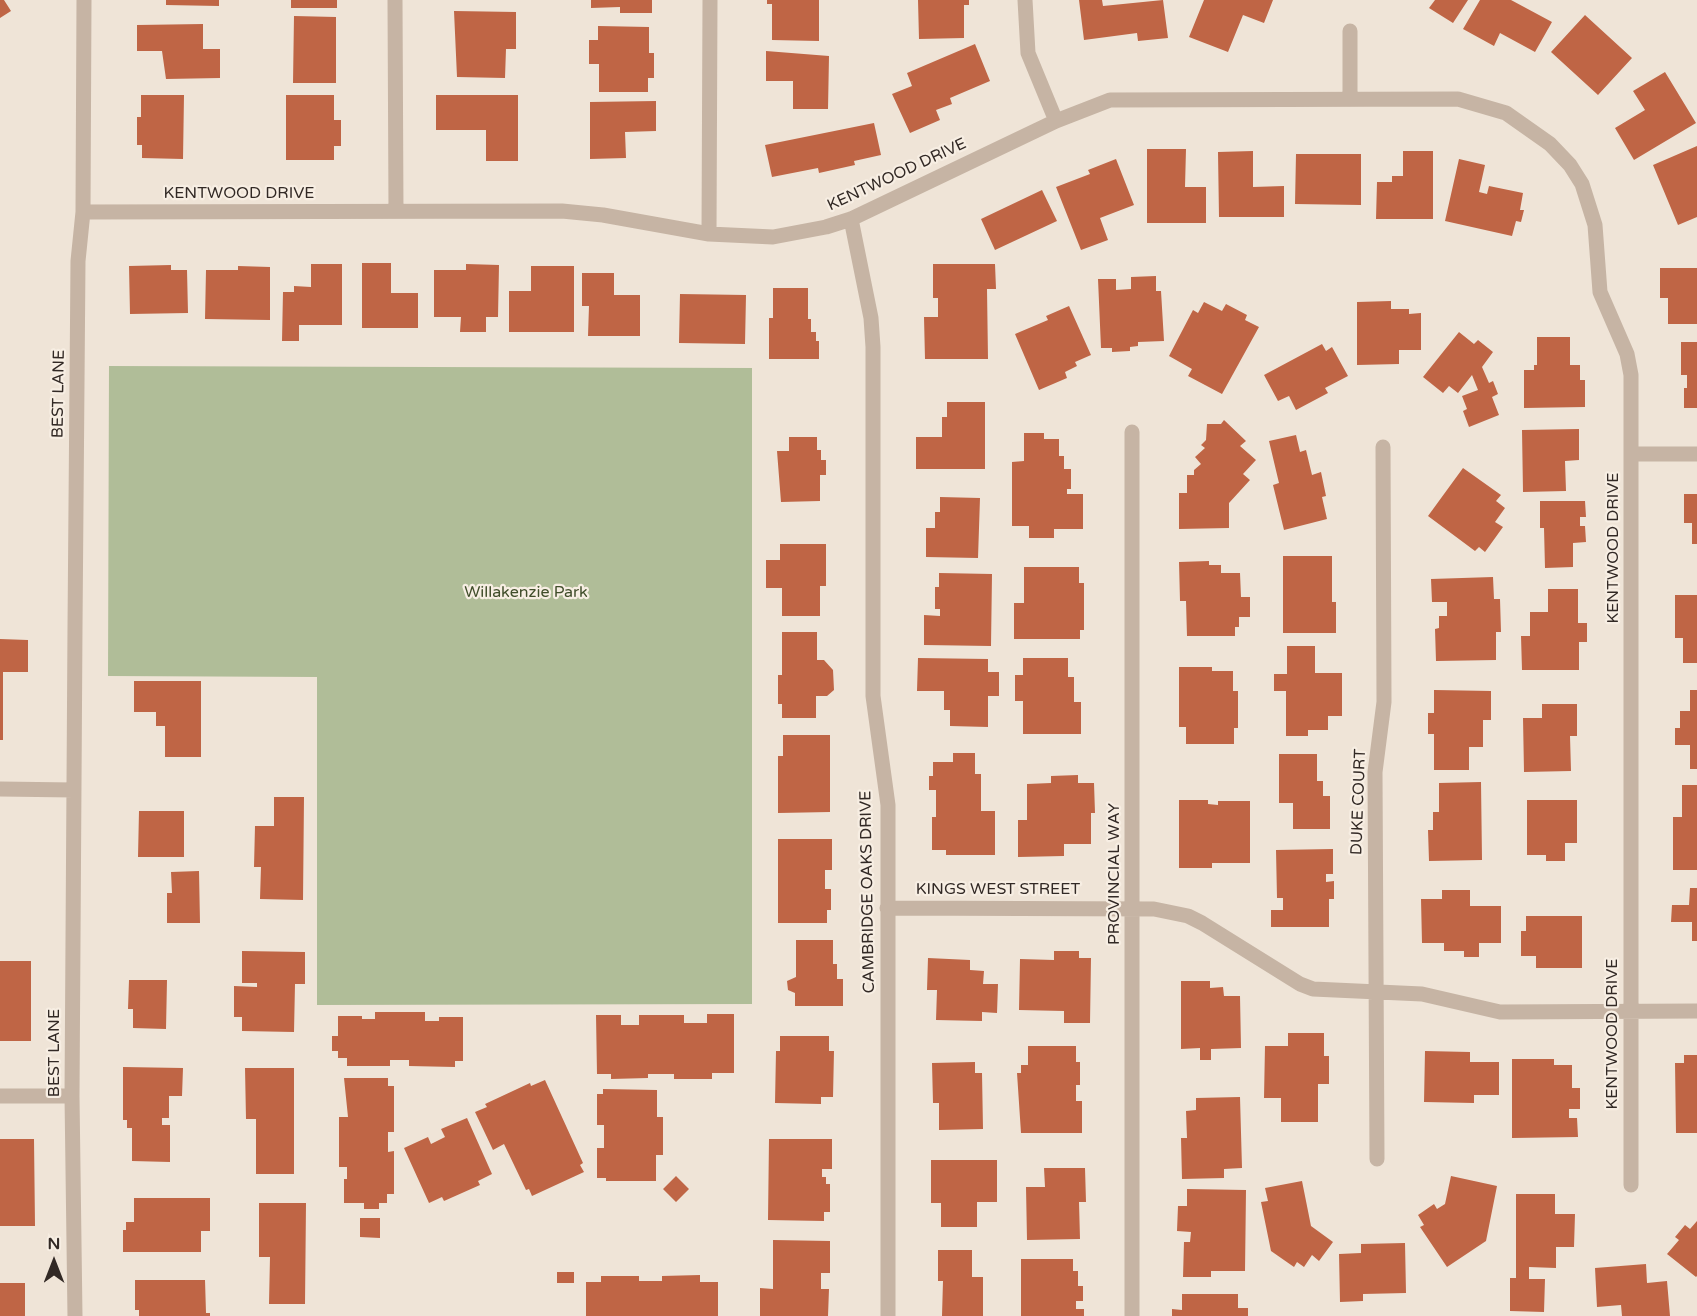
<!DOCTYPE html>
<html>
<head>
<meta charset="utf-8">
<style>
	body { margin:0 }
	#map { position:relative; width:1697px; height:1316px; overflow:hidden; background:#efe4d7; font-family:"Varela Round",sans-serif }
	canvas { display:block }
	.north { position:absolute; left:24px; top:1232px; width:60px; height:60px; -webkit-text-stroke:4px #f7eee3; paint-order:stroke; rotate:0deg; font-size:16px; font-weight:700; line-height:24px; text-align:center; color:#322925 }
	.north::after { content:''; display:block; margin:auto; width:21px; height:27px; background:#322925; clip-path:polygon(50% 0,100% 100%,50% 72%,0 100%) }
</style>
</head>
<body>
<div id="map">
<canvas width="1697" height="1316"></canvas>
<div class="north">N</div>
</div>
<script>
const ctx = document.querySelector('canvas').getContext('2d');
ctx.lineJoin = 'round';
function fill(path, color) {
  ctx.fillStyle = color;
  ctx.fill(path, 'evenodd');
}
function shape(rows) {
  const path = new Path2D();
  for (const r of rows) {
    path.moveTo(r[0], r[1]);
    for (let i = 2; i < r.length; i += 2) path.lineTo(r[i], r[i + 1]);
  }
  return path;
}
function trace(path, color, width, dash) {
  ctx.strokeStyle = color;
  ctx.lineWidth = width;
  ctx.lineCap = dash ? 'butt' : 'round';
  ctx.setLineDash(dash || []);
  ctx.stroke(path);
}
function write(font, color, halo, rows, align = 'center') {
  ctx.font = font + ' "Varela Round",sans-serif';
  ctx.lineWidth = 4.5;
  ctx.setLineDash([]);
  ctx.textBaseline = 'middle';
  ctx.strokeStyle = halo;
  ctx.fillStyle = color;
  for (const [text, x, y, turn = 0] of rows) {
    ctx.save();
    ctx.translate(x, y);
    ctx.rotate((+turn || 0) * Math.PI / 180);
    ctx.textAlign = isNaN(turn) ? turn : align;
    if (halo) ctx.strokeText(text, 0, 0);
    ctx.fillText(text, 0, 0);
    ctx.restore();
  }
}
fill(shape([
	[109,366,752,368,752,1004,317,1005,317,677,108,676]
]), '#b0bd98');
fill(shape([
	[0,0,4,0,11,11,0,18],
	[166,0,219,0,219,6,166,5],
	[291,0,337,0,337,8,291,8],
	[591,0,652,0,652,13,620,13,620,7,591,8],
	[767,0,819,0,819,41,772,40,772,4,767,4],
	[918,0,969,0,969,5,964,5,964,38,919,39],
	[1079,0,1102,0,1103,6,1163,0,1168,38,1138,41,1137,33,1084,40],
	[1204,0,1273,0,1264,23,1243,15,1228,52,1189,37],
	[1435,0,1468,0,1453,23,1429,8],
	[1480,0,1511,0,1552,22,1535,52,1500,33,1494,46,1463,29],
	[454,11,516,12,516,49,506,49,505,78,457,77],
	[1585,15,1632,58,1598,95,1551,52],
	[294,16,336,17,336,83,293,83],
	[203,24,203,49,220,49,220,78,166,79,162,51,137,51,137,25],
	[598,26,649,27,649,53,654,53,654,78,648,78,648,92,599,92,599,64,589,64,589,40,598,40],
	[975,44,990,81,950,98,952,104,936,110,940,120,910,133,892,94,912,86,907,73],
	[766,51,829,56,828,109,793,109,793,81,766,81],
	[1665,72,1696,123,1634,160,1615,128,1645,110,1633,91],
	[141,95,184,95,183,159,142,158,142,145,137,145,137,117,141,117],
	[286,95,334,95,334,120,341,120,341,146,334,146,334,160,286,160],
	[436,95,518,95,518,161,486,161,486,130,436,130],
	[656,101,656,131,625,132,626,158,590,159,590,102],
	[874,123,881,155,854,161,855,165,819,173,818,168,772,177,765,145],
	[1697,146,1697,217,1678,225,1653,165],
	[1147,149,1186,149,1185,187,1206,187,1206,223,1147,223],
	[1253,151,1253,187,1284,186,1284,217,1219,217,1218,152],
	[1403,151,1433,151,1433,219,1376,219,1377,182,1392,182,1392,176,1403,176],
	[1296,154,1361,154,1361,205,1295,204],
	[1116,159,1134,205,1100,218,1108,240,1081,250,1056,187,1090,174,1088,170],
	[1459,159,1485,165,1479,192,1487,194,1489,186,1523,193,1520,210,1524,210,1521,222,1516,221,1512,236,1445,221],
	[1042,190,1057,221,995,250,981,219],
	[362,263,391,263,391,293,418,293,418,328,362,328],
	[311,264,342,264,342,325,299,325,299,341,282,341,283,292,294,292,294,286,311,287],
	[466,264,499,265,498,317,486,317,486,332,460,332,461,317,434,317,434,270,466,270],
	[933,264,995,264,996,289,987,289,988,359,925,359,924,317,938,317,938,298,933,298],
	[171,265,171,270,187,270,188,313,130,314,129,266],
	[238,266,270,267,270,320,205,319,206,270,238,270],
	[531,266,574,266,574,332,509,332,509,291,531,291],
	[1660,268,1697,268,1697,324,1668,324,1668,298,1660,298],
	[582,273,614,273,614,295,640,295,640,336,588,336,589,306,582,306],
	[1156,276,1156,291,1161,291,1164,341,1138,342,1138,346,1130,347,1130,351,1112,352,1112,348,1101,348,1098,279,1116,279,1116,290,1131,289,1131,277],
	[773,288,808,288,808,319,811,319,811,332,816,332,816,341,819,341,819,359,769,359,769,318,773,318],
	[680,294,746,295,745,344,679,343],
	[1391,301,1391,309,1409,309,1409,314,1421,313,1421,350,1399,350,1399,364,1357,365,1357,302],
	[1204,302,1222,311,1226,304,1247,315,1245,320,1259,327,1222,394,1188,376,1192,369,1169,356,1193,310,1198,313],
	[1069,306,1091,355,1075,362,1077,366,1065,372,1067,378,1039,390,1015,334,1048,320,1046,316],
	[1459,332,1474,344,1478,340,1493,352,1482,367,1489,383,1493,381,1498,394,1492,397,1499,415,1469,427,1463,411,1467,409,1462,396,1478,390,1472,375,1458,393,1449,386,1443,393,1423,377],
	[1537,337,1570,337,1570,365,1580,365,1580,380,1585,380,1585,407,1524,408,1524,370,1534,370,1534,365,1537,365],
	[1681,342,1697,342,1697,408,1684,408,1684,388,1687,388,1687,375,1681,375],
	[1322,344,1326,351,1332,347,1348,376,1325,388,1328,393,1296,410,1289,396,1278,401,1264,375],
	[947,402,985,402,985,469,916,469,916,437,942,437,942,417,947,417],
	[1224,420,1246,441,1240,446,1256,460,1243,474,1250,480,1229,503,1229,528,1179,529,1179,493,1187,493,1187,475,1194,475,1194,470,1201,464,1195,457,1205,448,1201,445,1206,440,1207,424,1221,424],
	[1579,429,1579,460,1565,461,1566,491,1523,492,1522,430],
	[1024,433,1044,433,1044,439,1059,439,1059,456,1064,456,1064,469,1071,469,1071,489,1067,489,1067,494,1083,494,1083,529,1054,529,1054,538,1029,538,1029,526,1012,526,1012,462,1024,461],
	[1296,435,1300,452,1306,450,1312,475,1321,472,1326,496,1322,497,1327,519,1284,530,1273,485,1279,483,1269,441],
	[789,437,817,437,817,450,821,450,821,460,826,460,826,475,820,475,820,501,781,502,777,451,789,451],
	[1463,468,1501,495,1496,501,1505,508,1495,522,1503,527,1485,552,1479,547,1475,551,1428,516],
	[1684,494,1697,494,1697,544,1692,544,1692,523,1684,523],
	[940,497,980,498,978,558,926,557,926,528,935,528,935,512,940,512],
	[1540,501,1585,501,1586,517,1580,517,1580,526,1585,526,1586,542,1573,543,1573,567,1545,568,1544,528,1540,528],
	[780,544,826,544,826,586,820,586,820,616,782,616,782,588,766,588,766,560,780,560],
	[1283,556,1332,556,1332,602,1336,602,1336,633,1283,633],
	[1209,561,1209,565,1221,565,1221,573,1240,573,1241,597,1250,597,1250,617,1239,617,1239,627,1235,627,1235,636,1187,636,1186,601,1180,601,1179,562],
	[1024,567,1079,567,1079,583,1084,583,1084,630,1080,630,1080,639,1014,639,1014,603,1024,603],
	[939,573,992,574,991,646,924,645,924,615,940,616,940,609,935,609,935,587,939,587],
	[1493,577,1494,599,1500,599,1501,632,1496,632,1496,660,1436,661,1435,629,1439,628,1439,616,1447,616,1447,602,1432,602,1431,579],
	[1548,589,1578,589,1578,623,1587,623,1587,642,1579,642,1579,670,1522,670,1521,636,1530,636,1530,612,1548,612],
	[1675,595,1697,595,1697,663,1683,663,1683,638,1675,638],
	[782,632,817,632,817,660,824,660,833,670,834,690,827,696,816,696,816,718,782,718,782,704,778,704,778,675,782,675],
	[0,639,28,640,28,672,3,672,3,740,0,740],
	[1287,646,1315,646,1315,673,1342,673,1342,716,1328,716,1328,730,1308,730,1308,736,1286,736,1286,691,1274,691,1274,674,1287,674],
	[918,658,988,659,988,672,999,672,999,696,988,696,988,727,950,726,950,710,944,710,944,691,917,691],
	[1023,658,1068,658,1068,677,1074,677,1074,702,1081,702,1081,734,1023,734,1023,701,1015,701,1015,675,1023,675],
	[1179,667,1212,667,1212,671,1233,671,1233,691,1238,691,1238,728,1234,728,1234,744,1186,744,1186,727,1179,727],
	[134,681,201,681,201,757,165,757,165,726,156,726,156,712,134,712],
	[1434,690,1491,691,1491,720,1483,720,1483,747,1469,747,1469,770,1434,770,1434,734,1428,734,1428,713,1434,713],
	[1690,690,1697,690,1697,769,1690,769,1690,745,1675,745,1675,728,1680,728,1680,711,1690,711],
	[1542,704,1577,704,1577,736,1570,736,1571,771,1524,772,1523,718,1542,718],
	[783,735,830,735,830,812,778,813,778,756,783,756],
	[953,753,975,753,975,774,981,774,981,811,995,811,995,855,946,855,946,850,932,850,932,817,936,817,936,790,929,790,929,776,933,776,933,762,953,762],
	[1279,754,1317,754,1317,781,1323,781,1323,796,1330,796,1330,829,1293,829,1293,803,1279,803],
	[1078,775,1078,783,1094,783,1095,813,1091,813,1091,844,1064,844,1064,856,1018,857,1018,820,1027,820,1027,784,1051,783,1051,776],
	[1481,782,1482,860,1429,861,1428,830,1433,830,1433,812,1439,812,1439,783],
	[1682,785,1697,785,1697,870,1673,870,1673,817,1682,817],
	[274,797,304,797,303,900,260,899,261,867,254,867,255,826,274,826],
	[1179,800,1208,800,1208,804,1218,805,1218,801,1250,801,1250,863,1212,863,1212,868,1179,868],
	[1527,800,1577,800,1577,843,1565,843,1565,861,1546,861,1546,855,1527,855],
	[139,811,184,811,184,857,138,857],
	[778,839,832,839,832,870,825,870,825,889,831,889,831,910,827,910,827,923,778,923],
	[1333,849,1333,874,1326,874,1326,882,1334,881,1334,899,1329,899,1329,927,1271,927,1271,910,1283,910,1283,898,1277,898,1276,850],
	[199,871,200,923,167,923,167,893,172,893,171,872],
	[1690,888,1697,888,1697,941,1692,941,1692,922,1671,922,1672,905,1689,905],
	[1442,890,1470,890,1470,906,1501,906,1501,943,1479,943,1479,957,1464,957,1464,951,1444,951,1444,943,1422,943,1421,899,1442,899],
	[1526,916,1582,916,1582,968,1536,968,1536,956,1521,956,1521,931,1526,931],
	[796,940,833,940,833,964,837,964,837,979,843,979,843,1006,795,1006,795,993,788,990,787,981,796,977],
	[242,951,305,952,305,984,295,984,294,1032,242,1031,242,1017,234,1017,234,986,257,987,257,983,242,983],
	[1054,951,1079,951,1079,958,1091,958,1090,1023,1064,1023,1064,1011,1019,1010,1020,959,1054,960],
	[928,958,970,960,970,970,984,971,983,984,998,984,997,1013,982,1012,982,1021,936,1020,937,990,927,990],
	[0,961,31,961,31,1041,0,1041],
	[129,980,167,980,166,1029,133,1028,133,1009,128,1009],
	[1181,981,1210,981,1210,988,1223,987,1224,996,1240,996,1241,1048,1211,1049,1211,1060,1200,1060,1200,1048,1181,1049],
	[375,1012,425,1012,425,1021,439,1021,439,1017,463,1017,463,1061,455,1061,455,1067,409,1066,409,1060,390,1060,390,1066,347,1066,347,1058,338,1058,338,1051,332,1051,332,1036,338,1036,338,1016,362,1016,362,1019,375,1019],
	[707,1014,734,1014,734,1073,712,1073,712,1079,674,1079,674,1074,648,1074,648,1078,611,1079,611,1074,597,1074,596,1015,621,1015,621,1025,639,1025,639,1015,684,1015,684,1023,707,1023],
	[1288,1033,1324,1033,1324,1056,1329,1056,1329,1084,1318,1084,1318,1122,1281,1122,1281,1098,1264,1098,1265,1046,1288,1046],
	[780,1036,829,1036,829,1051,834,1051,833,1097,821,1097,821,1104,775,1103,776,1051,780,1051],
	[1028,1046,1076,1046,1076,1062,1080,1062,1080,1085,1076,1085,1076,1101,1082,1101,1082,1133,1021,1133,1017,1073,1021,1073,1021,1065,1028,1065],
	[1425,1051,1470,1052,1470,1062,1499,1062,1499,1095,1474,1095,1474,1103,1424,1102],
	[1684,1055,1697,1055,1697,1133,1676,1133,1675,1063,1684,1063],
	[1512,1059,1554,1059,1554,1065,1572,1065,1572,1088,1580,1088,1580,1109,1569,1109,1569,1118,1577,1118,1578,1137,1512,1138],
	[975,1062,975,1073,982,1073,983,1129,939,1130,939,1103,933,1103,932,1063],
	[123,1067,183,1068,182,1096,169,1096,169,1118,162,1118,162,1125,170,1125,170,1162,132,1161,132,1128,127,1128,127,1120,123,1120],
	[245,1068,294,1068,294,1174,256,1174,256,1119,246,1119],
	[344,1078,388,1078,388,1086,394,1086,394,1132,388,1132,388,1152,394,1151,394,1194,387,1194,387,1203,379,1203,379,1209,364,1209,364,1203,344,1203,344,1179,347,1179,347,1167,339,1167,339,1117,348,1117],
	[545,1080,583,1163,580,1165,584,1172,532,1196,529,1189,526,1190,504,1144,493,1150,475,1112,487,1107,485,1104,530,1083,531,1086],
	[603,1089,657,1090,657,1117,663,1117,663,1155,656,1155,656,1181,606,1181,606,1178,597,1178,597,1148,604,1148,604,1125,597,1125,597,1094,603,1094],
	[1240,1097,1242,1168,1224,1169,1224,1178,1182,1179,1181,1138,1187,1138,1186,1111,1196,1110,1196,1098],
	[467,1118,492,1174,478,1181,480,1185,444,1201,442,1197,429,1203,404,1148,428,1137,431,1144,445,1137,441,1129],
	[0,1139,34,1139,35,1226,0,1226],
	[769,1139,832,1139,832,1169,822,1169,822,1177,826,1177,826,1184,830,1184,830,1212,824,1212,824,1221,768,1220],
	[931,1160,997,1160,997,1202,977,1202,977,1227,941,1227,941,1203,931,1203],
	[1044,1168,1085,1168,1086,1202,1079,1202,1080,1239,1027,1240,1026,1187,1045,1187],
	[676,1176,689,1189,676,1202,663,1189],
	[1451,1176,1497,1186,1486,1241,1447,1267,1420,1227,1424,1225,1418,1215,1434,1204,1437,1209,1445,1204],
	[1302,1181,1311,1226,1333,1242,1319,1261,1312,1255,1304,1267,1297,1262,1294,1267,1271,1251,1261,1202,1268,1201,1265,1188],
	[1187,1189,1246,1190,1245,1271,1211,1271,1211,1277,1183,1277,1184,1242,1190,1242,1191,1232,1177,1231,1178,1206,1187,1206],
	[1516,1194,1555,1194,1555,1214,1575,1214,1574,1247,1556,1247,1556,1268,1529,1267,1529,1279,1545,1279,1544,1312,1510,1311,1510,1278,1516,1278],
	[134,1198,210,1198,210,1231,201,1231,201,1252,123,1252,123,1230,126,1230,126,1222,134,1222],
	[259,1203,306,1203,305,1304,269,1304,270,1257,259,1257],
	[360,1218,380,1218,380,1238,360,1237],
	[1697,1221,1697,1276,1696,1277,1667,1254,1679,1240,1675,1237,1685,1225,1690,1229],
	[773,1240,830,1241,830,1273,821,1273,821,1289,829,1289,828,1316,760,1316,760,1288,773,1289],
	[1405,1243,1406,1293,1363,1294,1363,1301,1340,1302,1339,1254,1361,1253,1361,1244],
	[938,1250,972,1250,972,1277,983,1277,983,1316,942,1316,943,1281,938,1281],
	[1021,1259,1073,1259,1073,1271,1078,1271,1078,1286,1083,1286,1083,1301,1076,1301,1076,1309,1084,1309,1084,1316,1021,1316],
	[1646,1264,1647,1283,1667,1281,1670,1316,1622,1316,1621,1305,1597,1307,1595,1268],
	[557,1272,574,1272,574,1283,557,1283],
	[700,1275,700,1282,718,1282,718,1316,586,1316,586,1282,601,1282,601,1276,639,1276,639,1281,662,1281,662,1276],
	[135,1280,205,1280,206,1313,210,1313,210,1316,139,1316,139,1310,135,1310],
	[0,1283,25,1283,25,1316,0,1316],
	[1182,1294,1238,1294,1238,1308,1248,1308,1248,1316,1172,1316,1172,1309,1182,1310]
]), '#bf6545');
trace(shape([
	[395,0,396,211],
	[1025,0,1028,53,1056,121],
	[1350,31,1350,97],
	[83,212,562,211,603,215,709,234,773,237,826,227,851,219,1056,121,1110,100,1458,99,1506,113,1550,144,1570,165,1582,184,1595,225,1600,292,1627,354,1631,375,1631,1185],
	[851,219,871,318,873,347,873,696,888,805,888,1316],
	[709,234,710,0],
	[1632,454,1697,454],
	[0,789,74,790],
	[887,908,1154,909,1188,916,1202,923,1300,984,1313,989,1422,994,1500,1012,1697,1011],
	[0,1096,72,1096],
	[1377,1159,1375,772,1384,702,1383,447],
	[75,1316,72,1096,75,627,78,261,83,212,84,0],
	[1132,1316,1132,432]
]), '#c6b4a4', 15);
write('16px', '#322925', '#f7eee3', [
	["KENTWOOD DRIVE",897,175,-25],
	["KENTWOOD DRIVE",239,194],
	["BEST LANE",59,394,-89],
	["KENTWOOD DRIVE",1614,548,-90],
	["DUKE COURT",1359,802,-88],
	["PROVINCIAL WAY",1115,874,-90],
	["KINGS WEST STREET",998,890],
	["CAMBRIDGE OAKS DRIVE",868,892,-91],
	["KENTWOOD DRIVE",1613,1034,-90],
	["BEST LANE",55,1053,-90]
]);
write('16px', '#414e2b', '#f7eee3', [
	["Willakenzie Park",526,593]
]);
</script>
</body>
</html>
